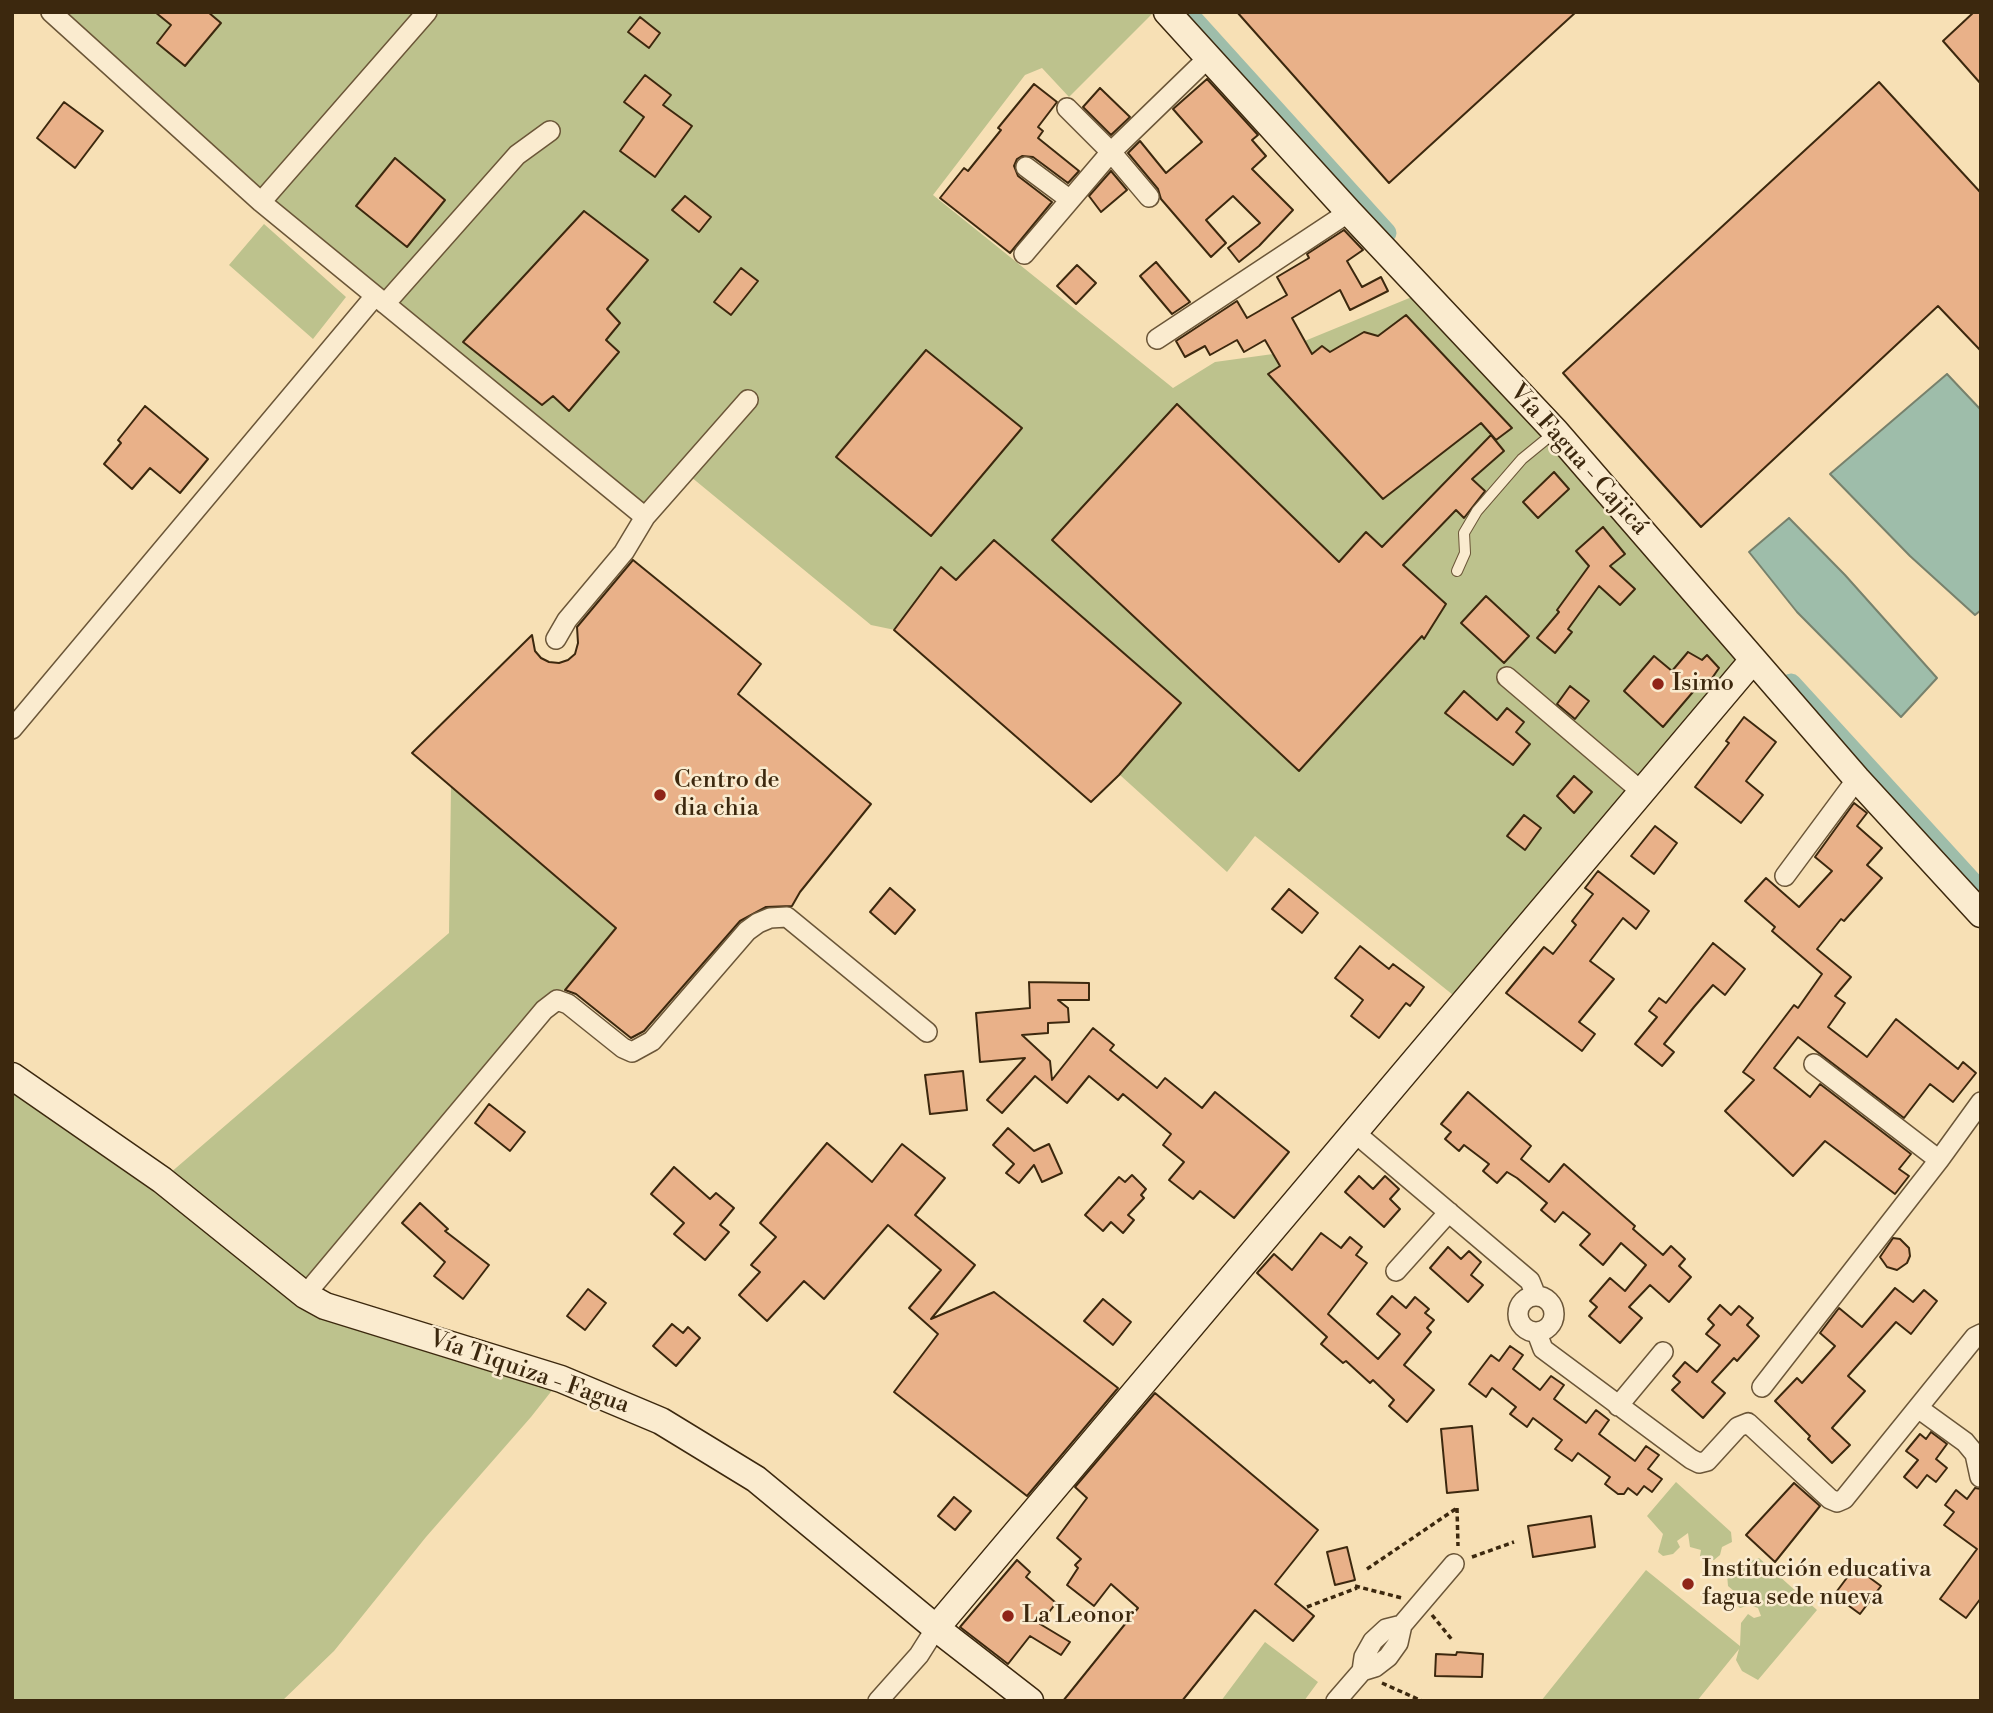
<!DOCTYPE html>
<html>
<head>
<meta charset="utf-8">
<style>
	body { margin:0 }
	#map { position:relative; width:1993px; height:1713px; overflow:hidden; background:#f7e0b5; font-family:"Libre Bodoni",serif }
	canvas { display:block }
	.frame { position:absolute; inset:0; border:14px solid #3c280e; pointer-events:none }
</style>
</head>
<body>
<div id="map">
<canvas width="1993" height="1713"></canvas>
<div class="frame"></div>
</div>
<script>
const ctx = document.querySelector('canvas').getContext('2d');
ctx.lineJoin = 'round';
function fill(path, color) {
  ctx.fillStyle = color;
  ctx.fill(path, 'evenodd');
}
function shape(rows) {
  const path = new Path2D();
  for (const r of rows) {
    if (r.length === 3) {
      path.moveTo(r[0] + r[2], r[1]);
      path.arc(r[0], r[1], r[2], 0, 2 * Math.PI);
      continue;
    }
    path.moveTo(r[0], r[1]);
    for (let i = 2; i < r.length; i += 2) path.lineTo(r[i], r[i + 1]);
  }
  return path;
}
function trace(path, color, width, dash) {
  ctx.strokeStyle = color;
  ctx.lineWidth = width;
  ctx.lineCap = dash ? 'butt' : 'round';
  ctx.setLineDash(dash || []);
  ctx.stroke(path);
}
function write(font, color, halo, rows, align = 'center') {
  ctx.font = font + ' "Libre Bodoni",serif';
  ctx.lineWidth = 5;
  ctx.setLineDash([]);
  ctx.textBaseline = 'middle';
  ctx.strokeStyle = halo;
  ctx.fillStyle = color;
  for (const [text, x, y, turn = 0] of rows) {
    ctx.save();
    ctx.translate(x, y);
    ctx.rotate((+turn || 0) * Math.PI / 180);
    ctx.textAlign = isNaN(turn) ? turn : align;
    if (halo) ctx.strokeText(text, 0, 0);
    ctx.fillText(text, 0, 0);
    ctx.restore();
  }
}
fill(shape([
	[51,12,1154,12,1069,97,1042,68,1025,75,933,195,1173,388,1215,362,1273,354,1424,292,1753,660,1463,1003,1255,836,1227,872,1120,775,1091,802,895,630,871,625,685,472,645,517],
	[264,224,346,297,313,339,229,265],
	[451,787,616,928,305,1295,561,1379,531,1417,426,1537,334,1651,282,1701,12,1701,12,1076,162,1180,449,933],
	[1676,1482,1731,1532,1732,1542,1722,1547,1720,1555,1714,1560,1706,1561,1700,1556,1701,1550,1690,1547,1688,1533,1677,1541,1680,1547,1673,1554,1663,1556,1658,1552,1663,1534,1647,1516],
	[1759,1558,1817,1610,1758,1680,1742,1671,1736,1660,1739,1649,1697,1701,1541,1701,1646,1570,1740,1646,1741,1623,1748,1614,1754,1618,1761,1616,1758,1608,1750,1605,1740,1608,1735,1603,1735,1592,1728,1586,1727,1574,1729,1568],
	[1265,1642,1318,1682,1304,1701,1221,1701]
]), '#bdc28d');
const water = shape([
	[1947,374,1981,410,1981,610,1975,615,1910,556,1830,474,1947,374],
	[1789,518,1845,575,1937,678,1901,717,1797,612,1749,552,1789,518]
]);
fill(water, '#9ebdaa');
trace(water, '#77816c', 2);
trace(shape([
	[1186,12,1386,233],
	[1791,684,1981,892]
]), '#9ebdaa', 21);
const building = shape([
	[155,12,208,12,221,23,185,66,157,43,171,25,155,12],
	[1237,12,1576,12,1389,183,1237,12],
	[1974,12,1981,12,1981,84,1943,41,1974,12],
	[640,17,660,33,649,48,628,32,640,17],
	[645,75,671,95,663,105,692,126,655,177,620,151,644,117,624,102,645,75],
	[1207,79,1258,135,1252,140,1266,156,1252,169,1293,210,1259,246,1239,262,1228,248,1260,223,1233,196,1206,220,1226,243,1211,257,1161,199,1158,189,1128,153,1140,141,1166,173,1202,142,1173,109,1207,79],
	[1879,82,1981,193,1981,351,1938,306,1701,527,1563,373,1879,82],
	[1034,84,1057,102,1038,127,1043,131,1038,138,1079,171,1068,183,1033,157,1022,156,1017,159,1014,166,1018,176,1052,202,1010,253,940,198,964,168,968,171,1001,130,998,128,1034,84],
	[1100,88,1130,117,1111,135,1083,107,1100,88],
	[64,102,103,131,75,168,37,138,64,102],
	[395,158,445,200,407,247,356,206,395,158],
	[1111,171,1127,190,1101,212,1089,196,1111,171],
	[685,196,711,217,699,232,672,210,685,196],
	[584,211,648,260,607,309,620,323,606,340,619,352,569,411,553,396,542,405,463,342,584,211],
	[1344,230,1363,250,1347,261,1362,287,1381,277,1388,291,1350,310,1340,290,1292,318,1312,354,1322,346,1330,352,1364,332,1378,336,1406,315,1512,428,1496,440,1481,423,1383,499,1268,374,1280,366,1265,340,1244,352,1237,340,1210,355,1205,346,1185,357,1176,341,1237,301,1247,318,1287,295,1277,277,1309,258,1307,254,1344,230],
	[1156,262,1190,302,1172,314,1140,276,1156,262],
	[1077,265,1096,283,1076,304,1057,286,1077,265],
	[741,268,758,281,731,315,714,302,741,268],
	[926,350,1022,428,931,536,836,457,926,350],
	[1177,404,1339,562,1366,532,1382,547,1491,435,1504,451,1472,479,1485,491,1464,518,1456,510,1403,565,1446,604,1424,639,1422,636,1299,771,1052,540,1177,404],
	[145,406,208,459,180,493,150,468,132,489,104,464,121,443,118,440,145,406],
	[1554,472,1569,489,1538,518,1523,502,1554,472],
	[1603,527,1625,554,1610,566,1635,589,1620,605,1599,586,1568,629,1572,632,1555,653,1537,638,1559,612,1557,610,1589,566,1576,551,1603,527],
	[994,540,1181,703,1119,775,1091,802,894,630,941,567,956,580,994,540],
	[633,560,761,664,738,694,871,804,800,892,792,906,766,907,740,921,644,1031,631,1038,576,994,565,990,616,928,412,753,532,635,535,651,541,658,549,662,559,663,568,660,575,654,578,643,577,627,633,560],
	[1486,596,1529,636,1504,663,1461,623,1486,596],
	[1688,652,1702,660,1707,655,1719,668,1708,684,1704,679,1663,727,1624,691,1654,656,1672,671,1688,652],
	[1570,686,1589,701,1575,719,1557,704,1570,686],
	[1464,691,1497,720,1507,708,1524,722,1516,732,1530,744,1513,765,1445,713,1464,691],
	[1744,717,1776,742,1746,781,1763,795,1741,823,1695,787,1729,743,1726,741,1744,717],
	[1574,776,1592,792,1574,813,1557,796,1574,776],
	[1854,803,1867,813,1857,826,1882,848,1867,865,1882,878,1844,921,1841,919,1817,949,1851,977,1835,996,1845,1003,1828,1027,1867,1057,1896,1019,1958,1069,1963,1062,1976,1073,1953,1102,1930,1084,1904,1118,1798,1037,1774,1068,1810,1097,1820,1084,1911,1154,1899,1169,1909,1176,1895,1194,1825,1141,1793,1176,1725,1111,1754,1080,1743,1072,1794,1005,1798,1008,1822,974,1772,931,1775,927,1745,901,1766,878,1799,907,1832,871,1815,857,1854,803],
	[1524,815,1541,828,1525,850,1507,836,1524,815],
	[1655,826,1677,843,1654,874,1631,856,1655,826],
	[1598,871,1649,911,1636,929,1623,918,1590,961,1614,979,1579,1022,1595,1034,1582,1051,1506,993,1544,947,1553,954,1576,925,1572,921,1593,894,1585,888,1598,871],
	[890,888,915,910,895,934,870,912,890,888],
	[1289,889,1318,913,1302,933,1272,909,1289,889],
	[1713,943,1745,969,1725,995,1713,985,1694,1007,1664,1044,1674,1052,1662,1066,1635,1044,1657,1017,1649,1011,1659,998,1666,1003,1713,943],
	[1360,946,1389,969,1393,964,1424,987,1410,1006,1406,1003,1379,1038,1351,1016,1363,1000,1335,978,1360,946],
	[1029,982,1089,983,1089,1000,1058,1000,1068,1008,1069,1022,1048,1023,1048,1033,1022,1035,1050,1061,1052,1080,1093,1028,1114,1045,1110,1050,1157,1088,1165,1078,1202,1108,1215,1092,1289,1152,1234,1218,1200,1191,1193,1199,1169,1180,1184,1162,1163,1145,1171,1134,1123,1094,1118,1100,1089,1076,1067,1103,1035,1076,1002,1113,987,1100,1025,1058,980,1062,976,1013,1030,1008,1029,982],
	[963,1071,967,1110,930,1114,925,1075,963,1071],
	[1468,1092,1531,1146,1521,1159,1549,1182,1564,1164,1635,1226,1633,1229,1663,1255,1671,1246,1685,1259,1679,1266,1691,1277,1669,1302,1650,1285,1629,1307,1642,1318,1620,1343,1589,1316,1597,1307,1590,1301,1610,1278,1625,1291,1646,1265,1621,1243,1603,1265,1580,1245,1590,1234,1563,1212,1555,1222,1541,1210,1547,1203,1517,1178,1507,1172,1497,1183,1483,1171,1489,1164,1464,1145,1459,1151,1445,1139,1451,1132,1441,1124,1468,1092],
	[489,1104,525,1132,510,1151,475,1123,489,1104],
	[1008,1128,1034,1151,1049,1144,1062,1173,1042,1182,1034,1165,1019,1183,1006,1173,1014,1164,993,1145,1008,1128],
	[827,1143,872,1182,902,1144,945,1178,915,1215,975,1265,931,1319,994,1292,1118,1388,1027,1496,894,1392,938,1334,909,1308,941,1270,888,1225,824,1299,804,1281,767,1321,739,1295,760,1272,751,1265,776,1237,760,1223,827,1143],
	[674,1167,710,1199,716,1193,734,1208,720,1225,729,1232,705,1260,674,1234,684,1223,651,1194,674,1167],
	[1132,1175,1146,1189,1141,1195,1144,1198,1128,1215,1134,1220,1123,1233,1111,1222,1103,1231,1085,1215,1119,1177,1125,1182,1132,1175],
	[1359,1176,1373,1189,1385,1176,1399,1189,1390,1199,1400,1209,1384,1227,1345,1192,1359,1176],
	[420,1203,448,1229,445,1231,489,1265,463,1299,434,1276,445,1262,402,1223,420,1203],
	[1321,1233,1341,1248,1350,1237,1362,1247,1356,1255,1367,1263,1328,1314,1378,1359,1400,1334,1377,1314,1392,1296,1406,1308,1415,1297,1429,1309,1425,1313,1434,1320,1427,1328,1431,1332,1404,1365,1434,1390,1407,1422,1389,1406,1394,1400,1373,1380,1370,1383,1346,1361,1343,1363,1321,1344,1327,1337,1257,1273,1274,1254,1292,1270,1321,1233],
	[1893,1238,1900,1239,1909,1248,1910,1256,1907,1263,1897,1270,1887,1267,1880,1257,1893,1238],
	[1448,1247,1461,1259,1469,1251,1481,1262,1471,1275,1483,1285,1468,1302,1430,1268,1448,1247],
	[1895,1288,1913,1302,1924,1290,1937,1301,1911,1334,1896,1322,1848,1376,1865,1391,1832,1428,1850,1445,1832,1463,1808,1439,1810,1436,1775,1401,1797,1378,1802,1383,1835,1346,1820,1333,1839,1308,1862,1327,1895,1288],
	[588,1289,606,1303,585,1330,567,1316,588,1289],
	[1103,1299,1131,1322,1113,1345,1084,1321,1103,1299],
	[1720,1305,1731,1315,1739,1306,1753,1318,1747,1325,1759,1336,1737,1361,1734,1358,1712,1382,1725,1393,1703,1418,1672,1390,1680,1382,1673,1376,1685,1362,1697,1372,1720,1345,1706,1334,1714,1325,1708,1319,1720,1305],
	[672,1324,683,1333,688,1327,700,1338,676,1366,653,1346,672,1324],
	[1510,1346,1523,1355,1513,1369,1540,1390,1551,1376,1564,1385,1554,1399,1586,1423,1596,1410,1609,1420,1599,1434,1635,1461,1646,1446,1659,1455,1648,1469,1662,1479,1652,1492,1644,1486,1637,1495,1628,1488,1624,1494,1618,1494,1605,1484,1610,1477,1578,1453,1572,1461,1555,1449,1562,1440,1533,1418,1527,1427,1510,1414,1516,1407,1492,1388,1486,1397,1469,1384,1491,1355,1499,1361,1510,1346],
	[1155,1393,1318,1530,1275,1584,1314,1616,1293,1641,1255,1610,1182,1701,1063,1701,1138,1608,1111,1584,1094,1606,1067,1585,1078,1568,1075,1565,1081,1559,1057,1538,1087,1498,1075,1487,1155,1393],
	[1472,1426,1478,1490,1447,1493,1441,1429,1472,1426],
	[1931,1432,1947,1444,1936,1459,1947,1468,1936,1482,1927,1475,1917,1488,1904,1477,1918,1460,1906,1451,1920,1434,1926,1439,1931,1432],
	[1794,1483,1820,1506,1775,1562,1746,1535,1794,1483],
	[1975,1488,1981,1489,1981,1598,1966,1618,1940,1599,1977,1549,1944,1525,1954,1512,1945,1505,1956,1490,1967,1499,1975,1488],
	[954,1497,971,1511,955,1530,938,1516,954,1497],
	[1591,1516,1595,1547,1533,1557,1528,1526,1591,1516],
	[1347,1547,1355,1580,1335,1585,1327,1552,1347,1547],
	[1017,1560,1030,1572,1026,1577,1056,1603,1040,1624,1070,1642,1061,1655,1030,1636,1008,1664,960,1627,1017,1560],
	[1855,1567,1881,1586,1860,1614,1834,1595,1855,1567],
	[1457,1652,1483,1654,1482,1677,1435,1676,1436,1654,1456,1655,1457,1652]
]);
fill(building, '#e9b189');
trace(building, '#3c280e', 2);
const lane = shape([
	[1457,571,1465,553,1464,533,1477,511,1522,459,1555,432]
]);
const street = shape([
	[51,12,261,202,645,517],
	[1067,108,1111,152,1149,197],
	[1026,167,1069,199],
	[261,202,427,12],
	[1024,254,1111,152,1209,57],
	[385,304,517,155,550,131],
	[1157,339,1349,212],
	[556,639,567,620,624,552,645,517,748,400],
	[1507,677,1642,792],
	[12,729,375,296],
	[1785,876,1857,779],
	[1814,1064,1939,1160],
	[1354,1132,1530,1281,1536,1296],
	[1396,1271,1449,1212],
	[305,1295,544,1010,557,1000,568,1004,623,1048,632,1052,652,1041,747,931,758,923,770,918,787,917,927,1032],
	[1536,1314,18],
	[1537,1333,1543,1349,1691,1459,1699,1463,1707,1461,1738,1427,1748,1423,1830,1499,1837,1502,1844,1499,1975,1337,1981,1334],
	[1762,1387,1939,1160,1981,1102],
	[1618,1406,1663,1352],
	[1918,1408,1965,1442,1975,1454,1980,1477],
	[1362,1671,1364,1657,1373,1641,1386,1629,1402,1625],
	[878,1701,919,1655,936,1628],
	[1336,1701,1362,1671,1375,1667,1388,1657,1398,1643,1402,1625,1454,1564]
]);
const secondary = shape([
	[1167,12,1349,212,1556,432,1857,779,1981,914],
	[12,1076,162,1180,305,1295,325,1306,561,1379,661,1421,756,1479,936,1628,1030,1701],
	[936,1628,1753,660]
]);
trace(lane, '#6b5638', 12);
trace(street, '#6b5638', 22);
trace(secondary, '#3c280e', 29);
trace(shape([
	[1457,1508,1458,1546],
	[1472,1557,1514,1542],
	[1367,1569,1457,1508],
	[1355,1586,1402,1598],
	[1307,1607,1357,1588],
	[1432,1615,1453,1641],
	[1382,1683,1422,1701]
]), '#3c280e', 3.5, [5, 3.5]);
trace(lane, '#faebcf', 10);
trace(street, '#faebcf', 19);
trace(secondary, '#faebcf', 26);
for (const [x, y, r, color] of [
	[1658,684,7,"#8f2418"],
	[660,795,7,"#8f2418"],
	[1688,1584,7,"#8f2418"],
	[1008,1616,7,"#8f2418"]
]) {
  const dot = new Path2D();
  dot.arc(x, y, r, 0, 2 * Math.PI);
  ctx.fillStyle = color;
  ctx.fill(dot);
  trace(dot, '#faebcf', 2.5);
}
write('24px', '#3c280e', '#faebcf', [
	["Vía Fagua - Cajicá",1578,460,48],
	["Vía Tiquiza - Fagua",529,1373,19]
]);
write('24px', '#3c280e', '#faebcf', [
	["Isimo",1672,684],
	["Centro de",674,781],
	["dia chia",674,809],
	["Institución educativa",1702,1570],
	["fagua sede nueva",1702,1598],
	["La Leonor",1022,1616]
], 'left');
</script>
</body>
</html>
